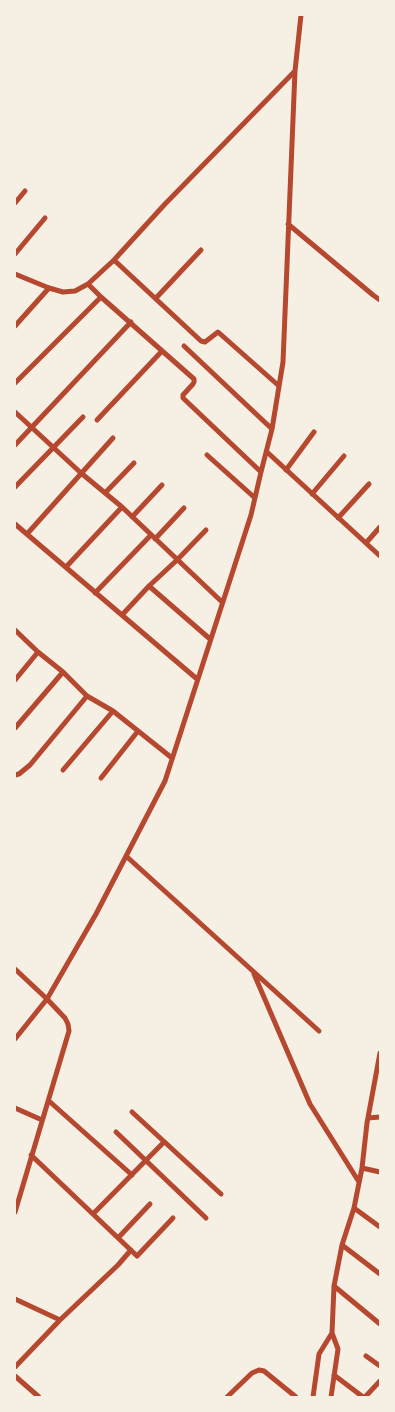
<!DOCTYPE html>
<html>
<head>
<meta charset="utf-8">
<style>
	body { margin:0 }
	#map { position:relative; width:395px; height:1412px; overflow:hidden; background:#f6efe4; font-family:"Alegreya Sans",sans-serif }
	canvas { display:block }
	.frame { position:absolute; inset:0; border:16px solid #f6efe4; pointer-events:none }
</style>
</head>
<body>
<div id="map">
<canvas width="395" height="1412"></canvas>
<div class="frame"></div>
</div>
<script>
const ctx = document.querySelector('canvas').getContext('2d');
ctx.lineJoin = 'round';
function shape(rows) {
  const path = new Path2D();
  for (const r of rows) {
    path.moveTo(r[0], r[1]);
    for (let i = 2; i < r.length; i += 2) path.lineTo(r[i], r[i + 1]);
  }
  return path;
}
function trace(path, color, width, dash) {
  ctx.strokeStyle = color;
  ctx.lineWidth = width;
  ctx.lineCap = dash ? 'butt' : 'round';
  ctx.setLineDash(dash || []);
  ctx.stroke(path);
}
trace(shape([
	[15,203,25,191],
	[288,224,373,295,380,300],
	[15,254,45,218],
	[114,260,201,341,205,342,218,332,279,386],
	[15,274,49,288,63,292,75,291,88,284,114,260,165,204,295,71],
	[88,284,101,297],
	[156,298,201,250],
	[15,326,49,288],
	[184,346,272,429],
	[15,383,101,297,194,379,194,382,193,384,183,395,183,398,261,472],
	[15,412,81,473,122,507,222,602],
	[97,420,162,351],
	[15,445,131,322],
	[267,452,380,556],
	[207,455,255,498],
	[286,470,314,432],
	[15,487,83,417],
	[105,493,134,463],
	[312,494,344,456],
	[132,517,162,485],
	[338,518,369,484],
	[15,524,197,679],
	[27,534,113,438],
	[155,539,184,508],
	[366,543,380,527],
	[66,567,122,507],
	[149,586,210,639],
	[95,593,151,535],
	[122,615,149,586,177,560,206,530],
	[15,630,38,652,63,672,87,696,113,711,172,758],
	[15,680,38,652],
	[15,728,63,672],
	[63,770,113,711],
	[15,775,19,774,30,765,87,696],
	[101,778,138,731],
	[126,856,319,1031],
	[15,969,47,999,65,1018,68,1024,69,1031,15,1212],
	[254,974,310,1104,359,1182],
	[15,1039,47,999,96,914,165,781,251,515,261,472,272,429,283,362,295,71,301,15],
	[49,1101,132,1175],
	[15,1108,42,1120],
	[132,1112,221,1194],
	[368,1118,380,1117],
	[116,1132,206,1218],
	[31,1155,137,1256,173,1218],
	[362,1168,380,1172],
	[354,1208,380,1227],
	[93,1214,164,1142],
	[118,1238,150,1204],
	[342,1245,380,1274],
	[334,1286,380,1324],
	[15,1299,60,1320],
	[366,1356,380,1366],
	[15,1367,60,1320,118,1265,131,1250],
	[334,1375,363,1397],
	[15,1376,39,1397],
	[227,1397,252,1373,259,1370,264,1371,296,1397],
	[313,1397,319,1354,332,1333],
	[331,1397,338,1349,332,1333,334,1286,342,1245,354,1208,362,1168,367,1123,380,1053],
	[365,1397,380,1381]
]), '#b5482f', 5);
</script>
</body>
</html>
